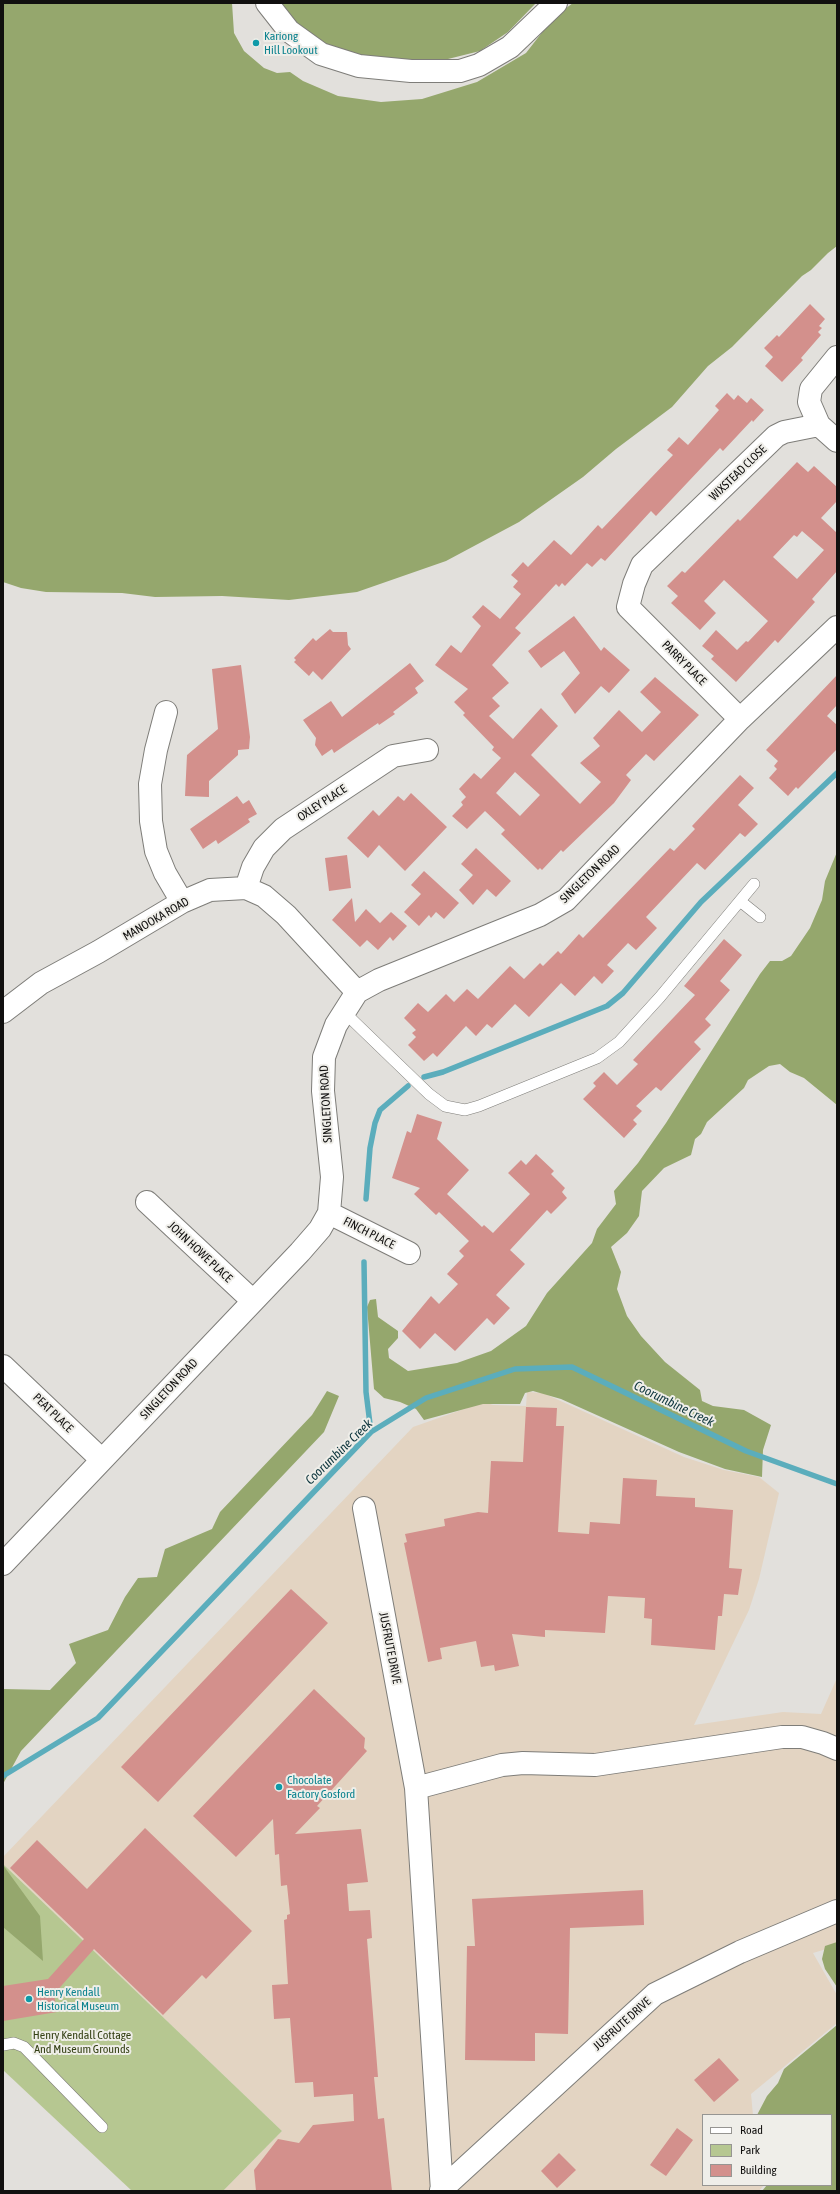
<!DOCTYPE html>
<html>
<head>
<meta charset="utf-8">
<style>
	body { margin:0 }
	#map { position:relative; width:840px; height:2194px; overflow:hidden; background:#e2e0dc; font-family:"Asap Condensed",sans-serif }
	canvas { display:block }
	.frame { position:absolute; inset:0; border:4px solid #11100f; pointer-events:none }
	.legend { position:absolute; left:702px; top:2114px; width:130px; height:72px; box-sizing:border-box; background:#efeee9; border:1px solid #969592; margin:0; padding:5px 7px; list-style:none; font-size:12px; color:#11100f }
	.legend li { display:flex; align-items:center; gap:8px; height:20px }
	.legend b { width:20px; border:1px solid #969592 }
</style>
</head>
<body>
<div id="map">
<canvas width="840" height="2194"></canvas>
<div class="frame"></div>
<ul class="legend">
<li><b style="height:5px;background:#fff"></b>Road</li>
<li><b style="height:11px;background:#b6c791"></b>Park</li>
<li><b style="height:11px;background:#d3908c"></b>Building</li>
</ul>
</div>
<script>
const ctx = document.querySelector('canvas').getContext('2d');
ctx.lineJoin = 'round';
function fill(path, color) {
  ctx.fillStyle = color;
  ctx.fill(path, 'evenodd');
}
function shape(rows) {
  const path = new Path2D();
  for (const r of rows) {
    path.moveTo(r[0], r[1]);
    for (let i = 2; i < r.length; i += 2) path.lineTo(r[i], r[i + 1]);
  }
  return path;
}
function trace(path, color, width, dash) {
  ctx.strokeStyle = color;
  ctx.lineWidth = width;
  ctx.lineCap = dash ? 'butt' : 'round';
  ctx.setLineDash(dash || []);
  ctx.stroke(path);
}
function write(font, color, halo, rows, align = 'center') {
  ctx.font = font + ' "Asap Condensed",sans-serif';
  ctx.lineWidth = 4;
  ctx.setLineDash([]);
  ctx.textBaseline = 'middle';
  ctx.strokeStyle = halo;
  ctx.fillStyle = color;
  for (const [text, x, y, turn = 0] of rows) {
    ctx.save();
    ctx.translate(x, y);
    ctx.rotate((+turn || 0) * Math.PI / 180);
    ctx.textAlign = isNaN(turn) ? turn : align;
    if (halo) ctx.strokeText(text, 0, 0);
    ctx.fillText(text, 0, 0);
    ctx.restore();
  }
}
fill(shape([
	[527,1392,543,1393,684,1457,724,1470,759,1477,779,1493,759,1579,749,1610,694,1725,783,1712,821,1714,837,1678,837,1950,833,1947,813,1953,837,1995,837,2023,751,2094,753,2115,703,2115,703,2185,764,2185,759,2191,223,2191,282,2131,3,1864,3,1857,413,1427,484,1402,493,1405,526,1406]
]), '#e3d4c2');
fill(shape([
	[3,1864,282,2131,223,2191,132,2191,3,2070]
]), '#b6c791');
fill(shape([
	[3,3,232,3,234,33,244,51,264,68,277,73,290,72,303,81,338,96,381,102,422,99,477,82,526,53,554,17,573,3,837,3,837,246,828,253,811,270,802,276,732,347,708,366,672,407,616,449,583,477,519,522,446,561,357,592,289,600,222,596,155,597,122,593,46,592,21,588,3,582],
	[281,3,536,3,508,32,480,51,448,59,413,62,346,56,310,35,294,21],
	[837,852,837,1105,804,1078,790,1072,780,1064,769,1066,748,1080,744,1088,707,1122,701,1134,695,1139,691,1155,664,1168,642,1191,639,1216,627,1233,611,1247,621,1272,617,1289,627,1316,641,1336,665,1362,700,1390,702,1401,713,1406,744,1410,771,1425,763,1450,762,1477,725,1469,679,1452,561,1399,533,1391,525,1393,520,1404,483,1404,424,1420,416,1409,400,1402,384,1398,374,1389,367,1307,370,1300,376,1299,378,1317,398,1331,398,1338,388,1349,389,1358,408,1371,457,1363,491,1351,526,1326,547,1293,592,1243,597,1229,616,1204,614,1191,638,1163,666,1123,760,974,770,961,782,961,791,956,810,928,822,900,825,881],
	[327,1391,339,1396,324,1432,21,1751,3,1784,3,1689,50,1690,76,1663,69,1644,108,1630,125,1597,138,1578,157,1577,165,1549,212,1529,220,1512,312,1415],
	[3,1865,40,1916,43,1961,3,1927],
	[837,1942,837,1987,825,1969,822,1959,825,1946],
	[837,2025,837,2191,762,2191,767,2185,831,2185,831,2115,757,2115,767,2096,778,2083,784,2069]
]), '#95a76d');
trace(shape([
	[424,1077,443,1072,607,1006,623,993,701,902,837,773],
	[366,1199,370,1148,375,1123,380,1110,408,1086],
	[364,1262,366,1392,371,1432],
	[3,1776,98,1718,371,1432,426,1398,515,1369,572,1367,746,1451,837,1484]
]), '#5badbc', 5.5);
fill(shape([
	[810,304,825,319,819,326,822,328,818,332,821,335,801,358,803,360,782,382,765,366,773,357,764,348,777,335,779,337],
	[727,393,734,400,738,395,747,403,751,398,764,410,753,422,752,420,723,451,720,448,656,516,651,511,605,561,601,558,592,567,587,563,565,586,562,583,559,587,556,584,515,628,521,633,492,665,509,683,492,698,500,706,489,716,513,739,541,708,558,726,531,755,580,804,601,782,580,763,600,746,593,738,619,710,642,732,661,712,640,692,655,677,699,715,654,761,646,754,626,775,631,780,614,803,563,852,561,850,542,870,540,868,538,870,501,834,505,830,485,811,467,829,452,816,463,805,461,802,466,797,459,789,474,773,481,779,501,758,492,750,494,747,463,715,465,713,454,702,468,689,435,665,451,645,461,653,481,626,472,617,483,605,500,619,521,594,513,587,518,581,511,575,523,562,528,567,554,540,571,555,598,525,602,529,673,455,667,450,679,437,688,445,719,410,715,406],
	[515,772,540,795,520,816,496,793],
	[797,462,808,472,814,466,837,487,837,501,821,518,837,533,837,571,812,599,815,602,778,643,775,640,736,682,711,659,714,656,702,646,716,630,737,650,746,641,748,642,768,621,724,580,704,601,716,613,700,630,671,603,678,596,667,586,682,571,685,573,738,519,740,521],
	[802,531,824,550,797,579,773,557,794,535,797,537],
	[574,616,601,651,604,647,630,670,609,693,601,686,575,714,561,694,580,673,564,651,541,668,528,651],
	[330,629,333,632,347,632,348,645,351,649,322,680,313,671,309,676,294,662,296,660,294,658,313,638,316,641],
	[410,663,424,681,415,688,418,693,393,712,395,714,379,725,378,723,334,753,332,749,322,756,315,745,316,738,303,720,331,701,342,717],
	[241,665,250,737,249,749,238,750,238,755,209,781,209,797,185,796,187,755,218,729,212,669],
	[837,675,837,705,827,716,837,725,837,749,798,789,796,787,788,796,769,778,777,769,774,766,778,761,766,750],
	[740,775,754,788,738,805,758,824,745,837,740,833,705,870,697,863,646,917,657,928,636,950,628,943,607,965,614,971,602,984,594,976,575,996,561,983,529,1017,515,1004,492,1028,487,1024,476,1036,466,1026,437,1057,433,1053,424,1061,408,1045,416,1037,412,1033,416,1030,404,1018,418,1003,428,1012,446,994,454,1002,467,989,478,999,510,966,524,979,540,963,543,966,558,951,561,954,579,934,583,938,670,848,674,851,695,829,692,826],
	[411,793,447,827,405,871,379,845,368,858,347,838,373,810,379,816,398,796,404,801],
	[237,796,243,804,249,800,257,814,248,819,250,822,218,844,216,840,203,849,190,829],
	[476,848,511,881,496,897,487,889,473,905,459,890,473,875,461,864],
	[347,855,351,888,329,891,325,858],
	[424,871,459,903,444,919,436,912,431,918,429,915,419,926,404,912,421,894,411,885],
	[352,898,355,922,366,909,380,923,391,912,407,926,393,941,390,937,378,950,367,940,360,947,332,920],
	[724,939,742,955,720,981,730,990,705,1019,711,1025,694,1042,701,1049,661,1091,656,1087,636,1106,642,1111,633,1120,637,1124,624,1138,583,1099,596,1086,593,1083,604,1072,617,1085,638,1064,633,1060,695,995,684,986],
	[417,1114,442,1122,437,1139,469,1170,447,1194,482,1227,484,1225,493,1233,530,1194,508,1173,521,1160,526,1165,536,1154,554,1171,551,1174,565,1188,562,1192,567,1198,551,1214,547,1210,510,1250,525,1264,496,1295,510,1308,494,1325,487,1318,455,1351,435,1333,420,1349,402,1331,431,1296,439,1304,458,1284,447,1274,464,1256,459,1251,469,1241,439,1212,436,1215,414,1194,420,1188,392,1178,407,1131,411,1133],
	[526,1407,557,1408,556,1426,564,1426,558,1532,589,1534,590,1522,620,1524,623,1478,657,1480,656,1496,695,1498,695,1507,733,1510,729,1568,742,1569,738,1595,724,1594,722,1616,718,1616,715,1650,651,1645,652,1619,644,1618,645,1598,608,1596,605,1633,545,1630,545,1637,512,1634,519,1666,495,1671,494,1665,481,1667,476,1641,440,1648,442,1659,428,1662,404,1543,407,1542,405,1534,445,1526,444,1519,478,1512,488,1513,491,1461,523,1462],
	[291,1589,328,1623,158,1802,121,1767],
	[314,1689,365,1738,364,1748,367,1751,317,1806,320,1808,295,1834,361,1829,368,1882,347,1884,349,1911,370,1910,372,1938,367,1939,378,2077,374,2077,378,2119,384,2118,392,2191,256,2191,254,2170,278,2139,299,2143,313,2125,354,2121,353,2094,314,2097,313,2082,295,2083,290,2018,274,2019,272,1985,288,1984,284,1920,287,1919,287,1915,290,1914,287,1885,281,1886,279,1854,275,1855,273,1819,236,1857,193,1816],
	[145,1828,252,1931,206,1979,202,1975,163,2015,94,1949,54,1994,57,2012,3,2021,3,1986,48,1979,84,1939,10,1868,37,1840,87,1889],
	[643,1890,644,1925,570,1928,568,2034,535,2033,535,2061,465,2060,467,1946,475,1946,472,1899],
	[719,2058,739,2080,714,2102,694,2080],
	[677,2128,693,2140,666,2176,650,2165],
	[559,2153,576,2170,557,2188,541,2171]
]), '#d3908c');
const service = shape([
	[740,901,760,917],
	[344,1012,429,1094,445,1106,465,1110,479,1106,597,1058,619,1042,660,997,754,884],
	[3,2045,14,2043,24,2047,102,2127]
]);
const minor = shape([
	[267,3,289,31,321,54,359,66,411,71,460,71,479,65,510,47,556,3],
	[837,357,811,389,809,402,819,425,837,441],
	[166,712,156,750,150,784,151,821,156,851,165,873,182,902],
	[740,719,628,607,634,584,642,565,776,436,784,432,819,425],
	[246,888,253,867,264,848,283,829,393,756,427,750],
	[3,1012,41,983,98,952,182,902,210,890,246,888,264,896,286,915,357,992],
	[147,1202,253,1301],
	[329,1213,409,1253],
	[3,1366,102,1460],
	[364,1508,416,1788,442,2191],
	[3,1564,300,1252,320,1229,329,1213,332,1177,323,1091,324,1057,336,1025,357,992,379,980,540,915,566,900,740,719,837,627],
	[416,1788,502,1765,523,1763,595,1765,782,1737,802,1737,823,1743,837,1749],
	[441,2190,655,1994,740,1952,837,1911]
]);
trace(service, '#7e7d79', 12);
trace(minor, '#7e7d79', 24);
trace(service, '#fff', 11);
trace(minor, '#fff', 22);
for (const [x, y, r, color] of [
	[256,43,4,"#0f9aa8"],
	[279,1787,4,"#0f9aa8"],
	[29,1999,4,"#0f9aa8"]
]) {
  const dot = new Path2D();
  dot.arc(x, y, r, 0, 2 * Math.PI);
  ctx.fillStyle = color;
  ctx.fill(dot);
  trace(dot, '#efeee9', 1.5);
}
write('12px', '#0d838f', '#efeee9', [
	["Kariong",264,36],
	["Hill Lookout",264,50],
	["Chocolate",287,1780],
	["Factory Gosford",287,1794],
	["Henry Kendall",37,1992],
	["Historical Museum",37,2006]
], 'left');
write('12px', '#11100f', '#efeee9', [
	["WIXSTEAD CLOSE",738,473,-44],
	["PARRY PLACE",684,663,45],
	["OXLEY PLACE",322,803,-33],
	["SINGLETON ROAD",590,874,-44],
	["MANOOKA ROAD",156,919,-30],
	["SINGLETON ROAD",326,1104,-93],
	["FINCH PLACE",369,1233,27],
	["JOHN HOWE PLACE",200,1252,43],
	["SINGLETON ROAD",169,1389,-47],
	["PEAT PLACE",53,1413,44],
	["JUSFRUTE DRIVE",390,1648,79],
	["JUSFRUTE DRIVE",622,2024,-42]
]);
write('12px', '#344014', '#efeee9', [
	["Henry Kendall Cottage",82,2035],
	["And Museum Grounds",82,2049]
]);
write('italic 13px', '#0d353c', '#efeee9', [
	["Coorumbine Creek",674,1404,26],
	["Coorumbine Creek",339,1452,-44]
]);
</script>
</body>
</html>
